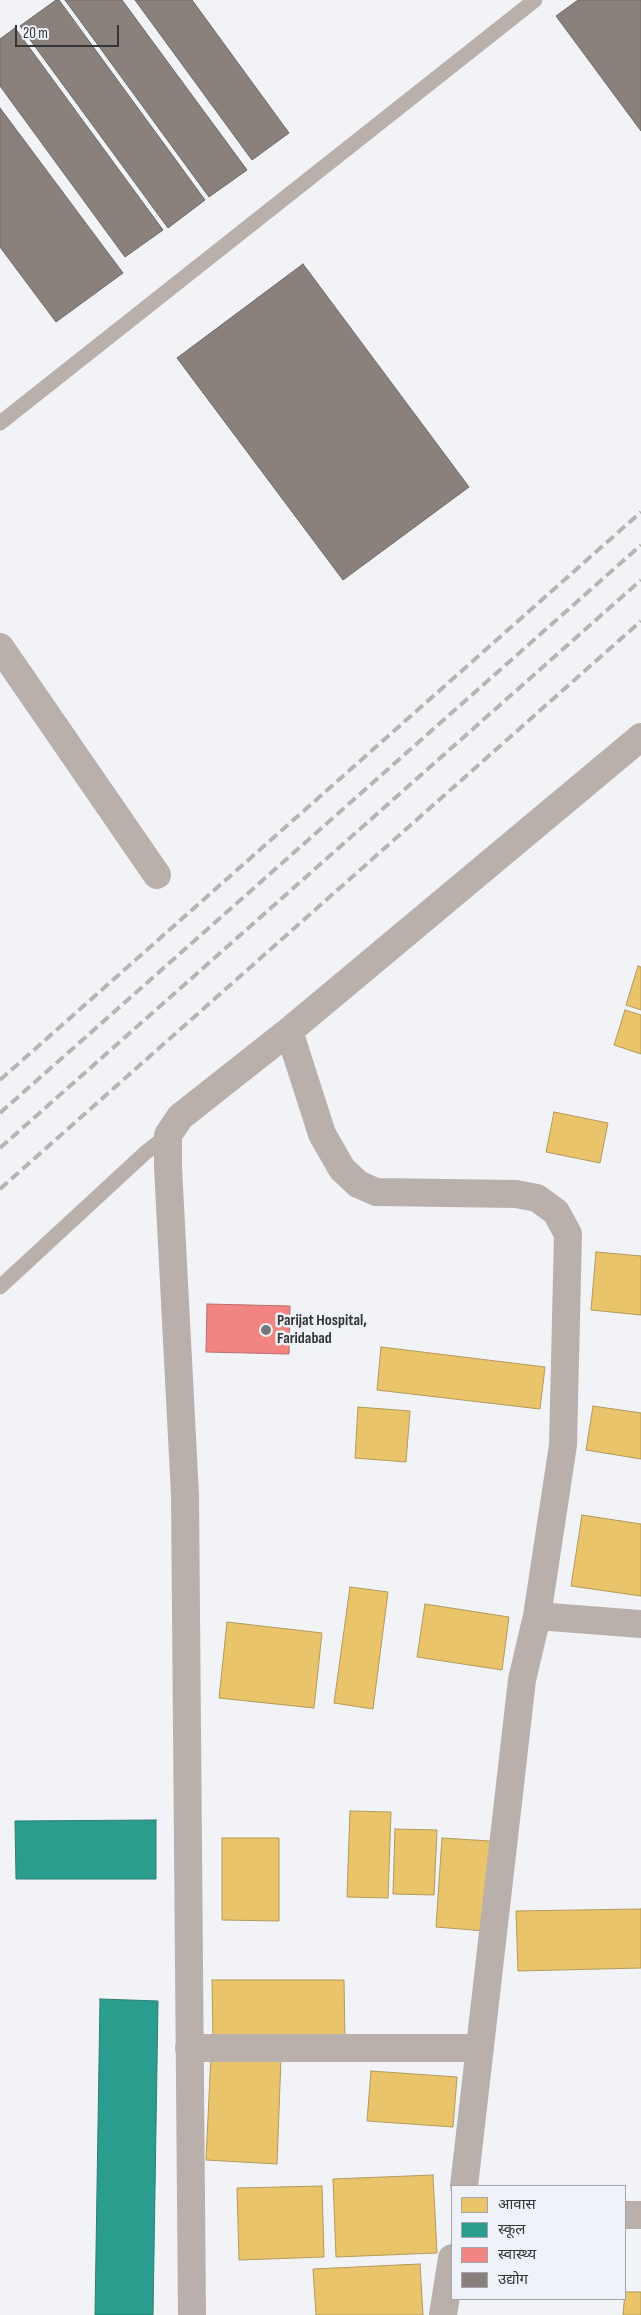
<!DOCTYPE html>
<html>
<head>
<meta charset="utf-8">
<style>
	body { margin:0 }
	#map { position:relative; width:641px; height:2315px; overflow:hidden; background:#f1f3f6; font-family:"Sofia Sans Condensed","Noto Sans Devanagari",sans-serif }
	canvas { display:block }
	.legend { position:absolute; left:451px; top:2185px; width:175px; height:115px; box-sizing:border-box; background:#eff2f8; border:1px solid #a4a6ab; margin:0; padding:6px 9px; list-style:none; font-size:15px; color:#343537 }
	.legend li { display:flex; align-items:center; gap:10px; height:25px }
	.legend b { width:25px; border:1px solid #a4a6ab }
	.scale { position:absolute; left:15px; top:25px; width:104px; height:22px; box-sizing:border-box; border:2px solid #343537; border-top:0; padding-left:6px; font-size:15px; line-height:18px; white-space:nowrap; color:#343537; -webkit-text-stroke:4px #eff2f8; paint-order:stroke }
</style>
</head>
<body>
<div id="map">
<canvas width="641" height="2315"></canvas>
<ul class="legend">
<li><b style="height:14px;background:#e9c46a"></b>आवास</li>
<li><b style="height:14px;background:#2a9d8f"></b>स्कूल</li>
<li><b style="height:14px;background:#f28482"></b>स्वास्थ्य</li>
<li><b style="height:14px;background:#8a817c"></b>उद्योग</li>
</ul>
<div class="scale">20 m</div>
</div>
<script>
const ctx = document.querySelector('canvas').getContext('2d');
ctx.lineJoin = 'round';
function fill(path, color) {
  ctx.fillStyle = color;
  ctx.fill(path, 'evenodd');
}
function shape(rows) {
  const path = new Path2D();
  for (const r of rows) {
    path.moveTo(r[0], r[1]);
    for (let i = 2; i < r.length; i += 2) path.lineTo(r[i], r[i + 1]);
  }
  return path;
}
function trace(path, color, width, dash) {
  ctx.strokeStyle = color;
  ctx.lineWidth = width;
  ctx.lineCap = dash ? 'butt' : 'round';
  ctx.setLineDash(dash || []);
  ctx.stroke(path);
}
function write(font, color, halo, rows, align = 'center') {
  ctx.font = font + ' "Sofia Sans Condensed",sans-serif';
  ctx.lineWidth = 5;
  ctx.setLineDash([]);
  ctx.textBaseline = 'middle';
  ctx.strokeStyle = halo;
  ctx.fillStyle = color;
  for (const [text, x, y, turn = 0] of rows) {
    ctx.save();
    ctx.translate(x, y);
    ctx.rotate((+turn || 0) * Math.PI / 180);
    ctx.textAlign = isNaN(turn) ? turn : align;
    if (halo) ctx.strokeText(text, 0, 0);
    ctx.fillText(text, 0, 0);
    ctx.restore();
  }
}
const homes = shape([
	[638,966,641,967,641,1010,626,1005,638,966],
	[625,1010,641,1015,641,1054,614,1045,625,1010],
	[554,1112,608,1123,600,1163,546,1152,554,1112],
	[596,1252,641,1256,641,1315,591,1310,596,1252],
	[381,1347,545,1367,540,1409,377,1390,381,1347],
	[593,1406,641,1413,641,1459,586,1450,593,1406],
	[358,1407,410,1411,406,1462,355,1458,358,1407],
	[582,1515,641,1524,641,1596,571,1586,582,1515],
	[350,1587,388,1592,373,1709,334,1703,350,1587],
	[425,1604,509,1617,502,1670,417,1657,425,1604],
	[227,1622,322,1633,314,1708,219,1698,227,1622],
	[350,1811,391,1812,388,1898,347,1897,350,1811],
	[395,1829,437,1830,434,1895,393,1894,395,1829],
	[222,1838,279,1838,279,1921,222,1920,222,1838],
	[442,1838,490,1841,485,1931,436,1927,442,1838],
	[641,1909,641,1968,518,1971,516,1911,641,1909],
	[212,1980,344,1980,345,2044,213,2044,212,1980],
	[211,2055,281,2058,277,2164,206,2160,211,2055],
	[371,2071,457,2077,453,2127,367,2121,371,2071],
	[433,2175,437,2253,336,2257,333,2179,433,2175],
	[322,2186,324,2257,239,2260,237,2188,322,2186],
	[420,2264,423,2315,316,2315,313,2269,420,2264],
	[625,2292,641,2292,641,2315,623,2315,625,2292]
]);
fill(homes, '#e9c46a');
trace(homes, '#b3995b', 1);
const schools = shape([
	[156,1820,156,1879,16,1879,15,1821,156,1820],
	[100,1999,158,2001,153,2315,95,2315,100,1999]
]);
fill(schools, '#2a9d8f');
trace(schools, '#2d7e75', 1);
const health = shape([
	[207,1304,290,1306,289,1354,206,1352,207,1304]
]);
fill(health, '#f28482');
trace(health, '#b96c6c', 1);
const industry = shape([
	[56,0,59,0,205,200,168,228,20,26,56,0],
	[65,0,122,0,247,170,209,197,65,0],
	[135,0,192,0,289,133,252,160,135,0],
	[578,0,641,0,641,131,556,16,578,0],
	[15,28,163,230,125,257,0,86,0,39,15,28],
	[0,108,123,273,56,322,0,247,0,108],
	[303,264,469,487,343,580,177,358,303,264]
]);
fill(industry, '#8a817c');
trace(industry, '#706a67', 1);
trace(shape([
	[0,423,535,0],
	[0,1287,145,1153,168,1135]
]), '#bab0ab', 15);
trace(shape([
	[0,647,157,875],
	[289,1031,322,1134,342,1169,358,1184,376,1192,516,1194,537,1198,556,1212,568,1234,563,1445,537,1616,522,1680,464,2186],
	[537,1616,641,1624],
	[189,2048,480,2048],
	[625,2215,641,2215],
	[192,2315,185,1495,168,1167,168,1135,180,1117,289,1031,641,737],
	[443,2315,452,2258]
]), '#bab0ab', 28);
trace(shape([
	[0,1080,641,512],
	[0,1113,641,545],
	[0,1148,641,580],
	[0,1189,641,621]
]), '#b9b4b2', 4, [10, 5]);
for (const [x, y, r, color] of [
	[266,1330,6,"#76787a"]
]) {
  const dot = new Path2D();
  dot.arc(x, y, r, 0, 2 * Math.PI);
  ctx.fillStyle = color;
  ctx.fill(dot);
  trace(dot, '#eff2f8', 2);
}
write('bold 16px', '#343537', '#eff2f8', [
	["Parijat Hospital,",277,1321],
	["Faridabad",277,1339]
], 'left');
</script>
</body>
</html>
